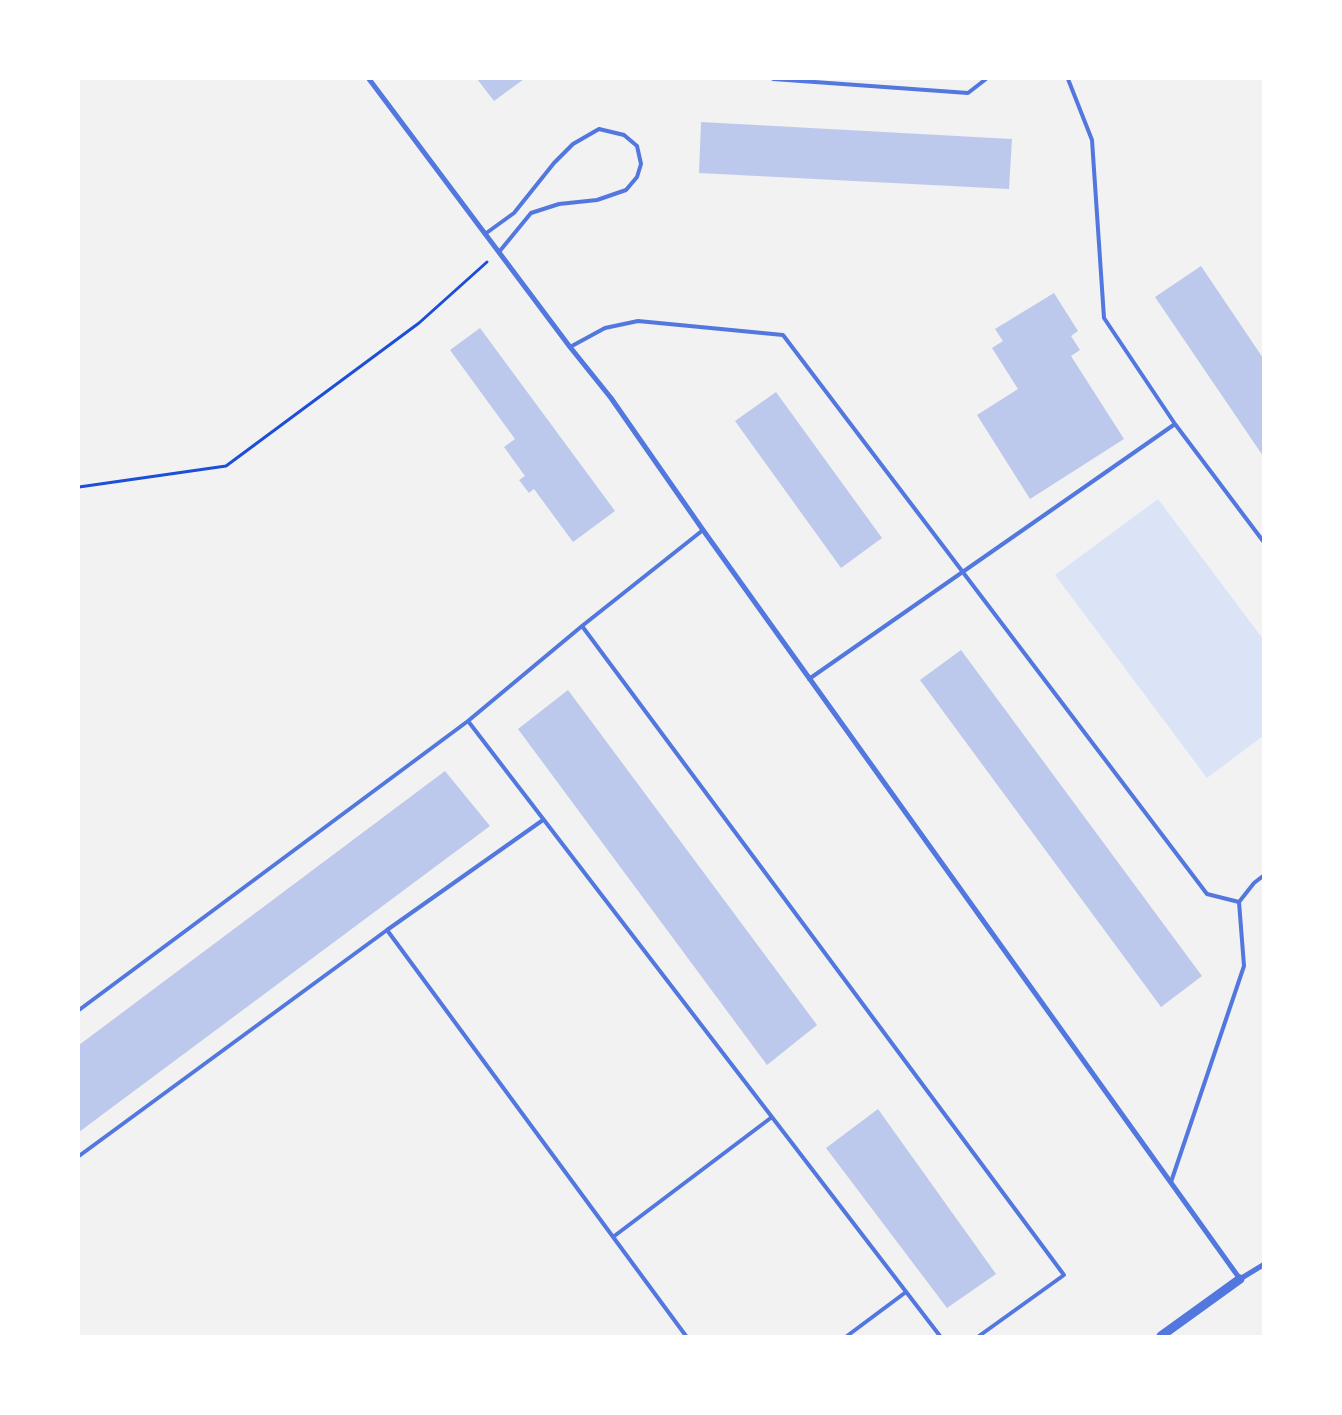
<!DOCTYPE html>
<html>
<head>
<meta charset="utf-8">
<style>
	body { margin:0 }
	#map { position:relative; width:1342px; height:1415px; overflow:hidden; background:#f2f2f2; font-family:Roboto,sans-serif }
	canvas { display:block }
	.frame { position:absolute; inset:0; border:80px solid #fff; pointer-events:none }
</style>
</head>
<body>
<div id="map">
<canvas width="1342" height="1415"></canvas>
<div class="frame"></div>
</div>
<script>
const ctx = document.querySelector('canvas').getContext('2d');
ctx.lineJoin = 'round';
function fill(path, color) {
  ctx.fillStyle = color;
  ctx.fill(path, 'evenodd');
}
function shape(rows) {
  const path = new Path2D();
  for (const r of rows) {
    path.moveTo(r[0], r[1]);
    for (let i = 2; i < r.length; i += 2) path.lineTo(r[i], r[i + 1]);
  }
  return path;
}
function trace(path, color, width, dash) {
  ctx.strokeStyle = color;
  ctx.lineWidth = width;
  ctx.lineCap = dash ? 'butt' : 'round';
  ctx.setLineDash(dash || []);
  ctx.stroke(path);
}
fill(shape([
	[1158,499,1263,639,1263,736,1207,778,1055,575]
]), '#dbe4f7');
fill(shape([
	[477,79,524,79,494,101],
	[701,122,1012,139,1009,189,699,173],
	[1201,266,1263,358,1263,456,1155,297],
	[1054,293,1078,331,1071,336,1080,350,1071,356,1124,439,1030,499,977,415,1018,389,992,348,1003,341,995,329],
	[480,328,615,511,573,542,534,489,529,493,519,480,525,476,504,447,515,439,450,350],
	[776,392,882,538,841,568,735,421],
	[961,650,1202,976,1161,1007,920,680],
	[568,690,817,1025,767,1065,518,729],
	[445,771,490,826,79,1132,79,1045],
	[878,1109,996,1274,947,1308,826,1148]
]), '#bdc9ec');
trace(shape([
	[79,487,226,466,419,323,487,262]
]), '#1d4ed8', 3);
trace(shape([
	[773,79,968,93,986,79],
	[485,234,514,213,554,163,573,144,599,129,624,135,637,146,641,164,637,177,626,190,597,200,559,204,531,213,499,252],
	[570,347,605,328,638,321,783,335,1207,894,1239,902,1244,966,1171,1182],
	[1175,424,1263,541],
	[582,626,703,530],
	[809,679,1175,424,1104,318,1092,140,1068,79],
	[468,721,940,1336],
	[1239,902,1254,883,1263,876],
	[387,930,543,820],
	[79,1010,468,721,582,626,1064,1275,979,1336],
	[79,1156,387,930,686,1336],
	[613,1237,772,1117],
	[847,1336,906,1292]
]), '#5277de', 4);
trace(shape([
	[369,79,570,347,611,398,703,530,1240,1279,1263,1265]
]), '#5277de', 5);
trace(shape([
	[1161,1336,1240,1279]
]), '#5277de', 9);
</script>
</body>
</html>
